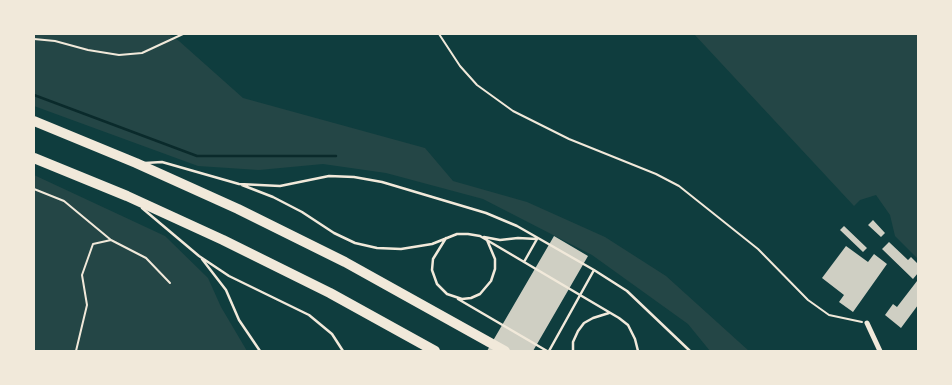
<!DOCTYPE html>
<html>
<head>
<meta charset="utf-8">
<style>
	body { margin:0 }
	#map { position:relative; width:952px; height:385px; overflow:hidden; background:#0f3d3e; font-family:"IBM Plex Serif",serif }
	canvas { display:block }
	.frame { position:absolute; inset:0; border:35px solid #f1e9da; pointer-events:none }
</style>
</head>
<body>
<div id="map">
<canvas width="952" height="385"></canvas>
<div class="frame"></div>
</div>
<script>
const ctx = document.querySelector('canvas').getContext('2d');
ctx.lineJoin = 'round';
function fill(path, color) {
  ctx.fillStyle = color;
  ctx.fill(path, 'evenodd');
}
function shape(rows) {
  const path = new Path2D();
  for (const r of rows) {
    path.moveTo(r[0], r[1]);
    for (let i = 2; i < r.length; i += 2) path.lineTo(r[i], r[i + 1]);
  }
  return path;
}
function trace(path, color, width, dash) {
  ctx.strokeStyle = color;
  ctx.lineWidth = width;
  ctx.lineCap = dash ? 'butt' : 'round';
  ctx.setLineDash(dash || []);
  ctx.stroke(path);
}
fill(shape([
	[34,34,168,34,179,41,243,98,425,148,453,181,527,202,605,237,666,276,749,351,710,351,688,324,592,255,483,199,386,173,323,164,259,170,198,166,34,106],
	[694,34,918,34,918,259,895,236,890,215,876,195,860,200,854,206],
	[34,175,165,236,208,278,221,307,247,351,34,351]
]), '#244646');
trace(shape([
	[34,95,197,156,336,156]
]), '#0a2a2b', 2.5);
fill(shape([
	[873,220,885,233,881,237,868,225],
	[844,226,867,248,863,252,840,230],
	[554,236,588,256,533,351,487,351],
	[889,242,908,260,911,257,918,264,918,273,913,279,882,249],
	[846,246,868,262,874,254,887,264,853,312,839,302,844,295,822,278],
	[917,281,918,305,901,328,885,315,893,304,897,307]
]), '#cfcfc3');
trace(shape([
	[439,34,460,66,477,85,513,111,569,139,656,174,679,186,758,249,808,300,829,315,862,322],
	[34,39,55,41,88,50,119,55,142,53,183,34],
	[34,189,64,201,111,240],
	[76,351,87,305,82,275,93,244,111,240,146,258,170,283]
]), '#f1e9da', 2);
trace(shape([
	[145,163,162,162,239,184,280,186,329,176,354,177,382,182,486,213,517,226,594,270,627,291,690,351],
	[242,185,273,197,302,212,334,233,355,243,377,248,401,249,432,244,457,234,468,234,480,236,619,318,628,325,635,339,638,351],
	[142,208,199,256,229,276,309,315,332,334,343,351],
	[484,237,500,240,518,238,537,239,524,262],
	[446,238,433,259,432,270,437,284,447,294,462,299,471,298,480,294,491,281,495,269,495,259,487,240],
	[202,259,226,290,239,320,260,351],
	[458,299,547,351],
	[549,351,594,270],
	[573,351,573,342,578,331,584,323,593,318,609,313]
]), '#f1e9da', 2.5);
trace(shape([
	[867,323,880,351]
]), '#f1e9da', 5);
trace(shape([
	[34,121,136,163,238,209,345,262,505,351],
	[34,158,127,196,223,240,330,293,435,351]
]), '#f1e9da', 10);
</script>
</body>
</html>
